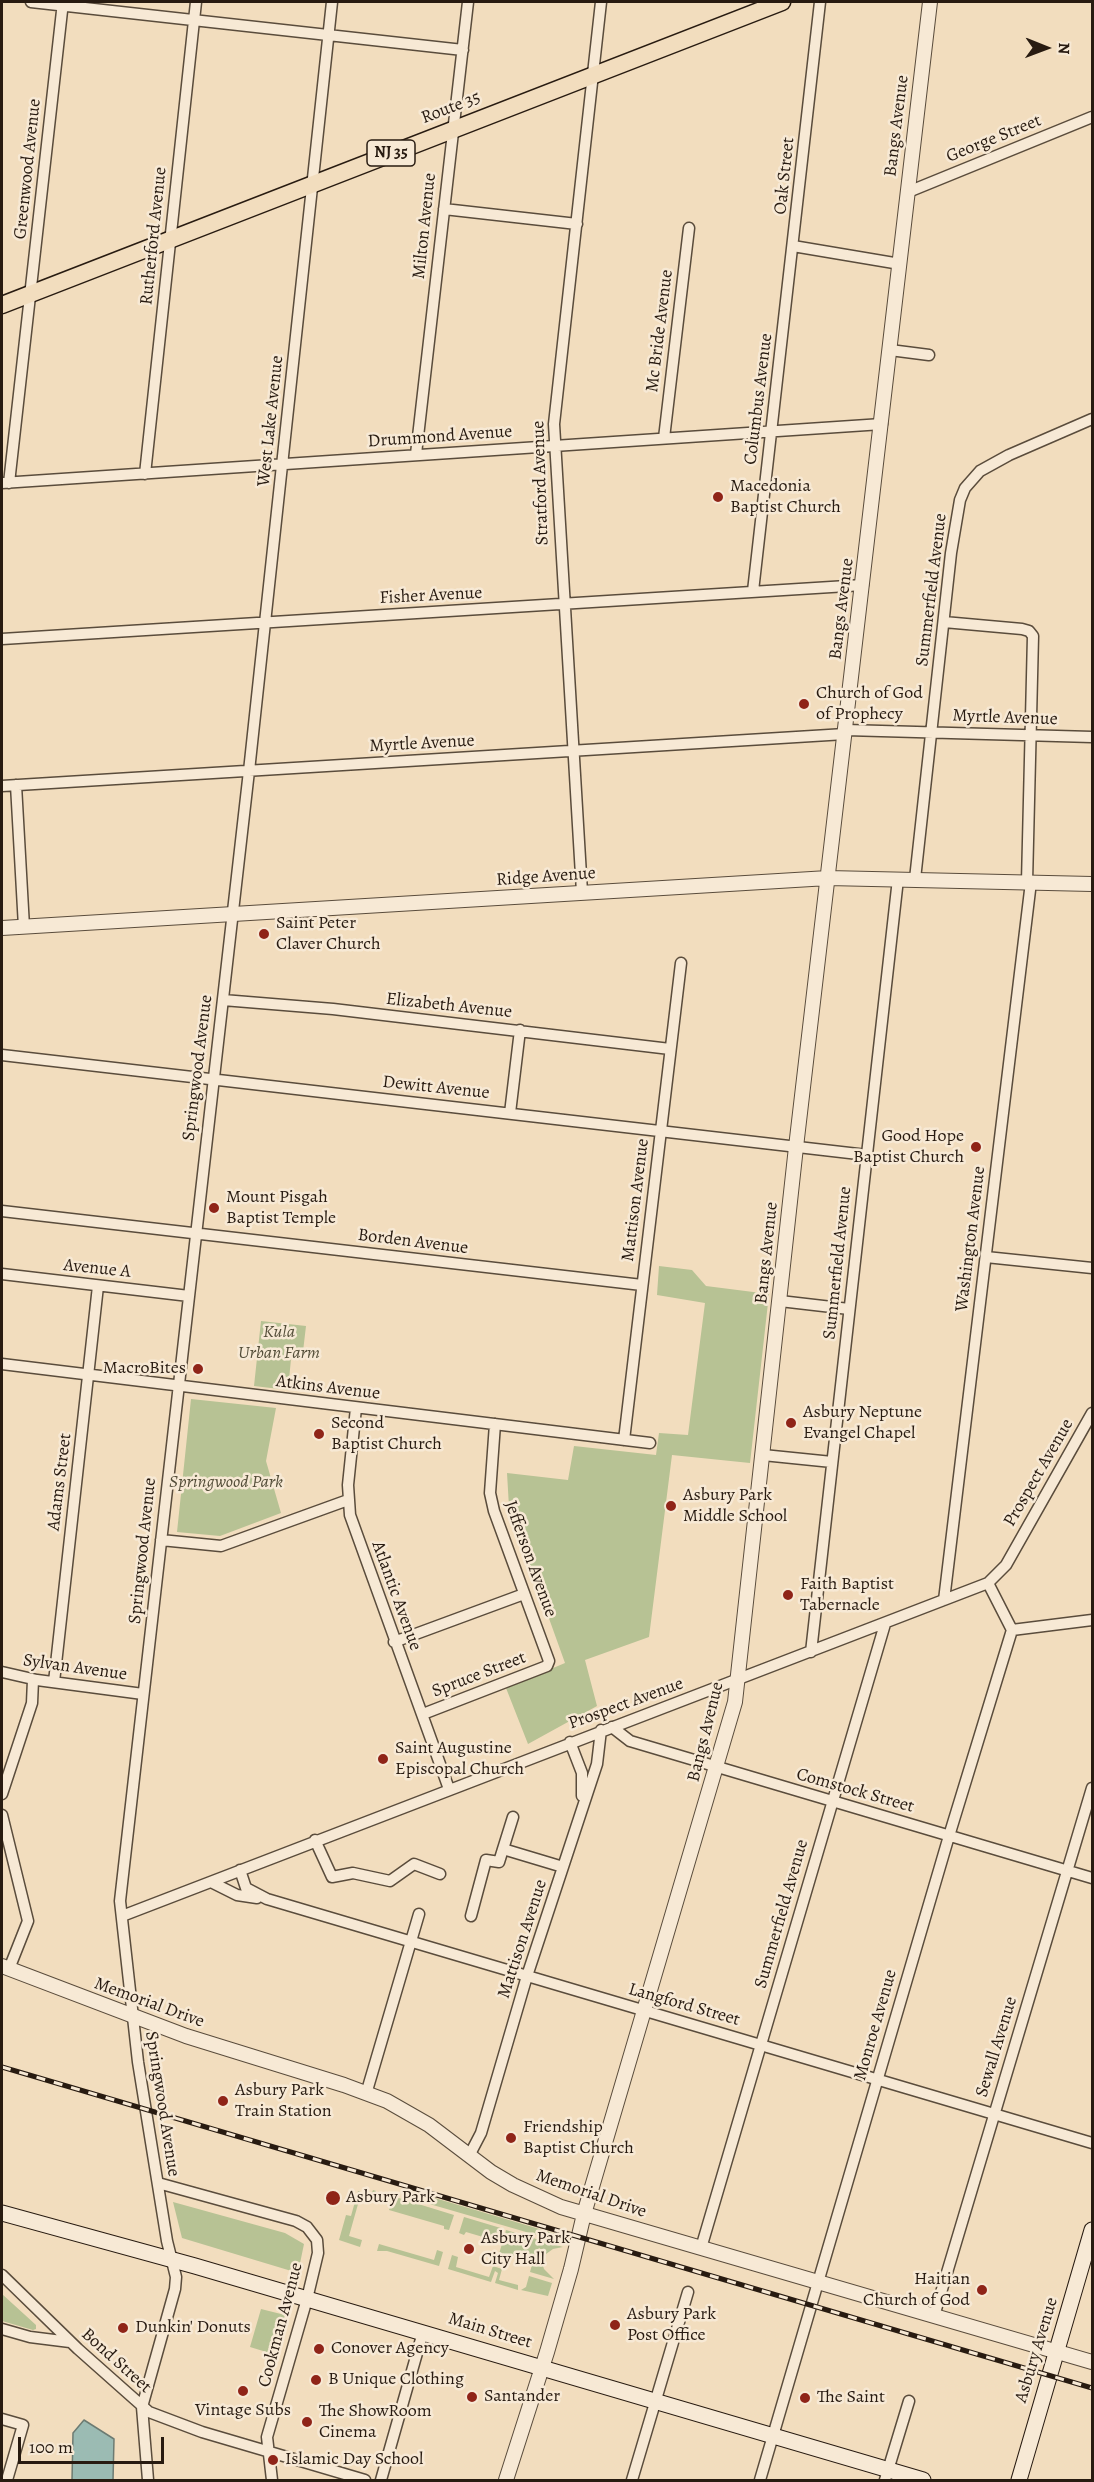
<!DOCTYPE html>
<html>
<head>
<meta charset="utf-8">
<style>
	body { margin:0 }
	#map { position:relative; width:1094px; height:2482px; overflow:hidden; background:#f2ddbe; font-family:Alegreya,serif }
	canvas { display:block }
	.frame { position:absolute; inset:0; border:3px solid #281b11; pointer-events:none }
	.north { position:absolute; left:1016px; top:18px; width:60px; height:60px; -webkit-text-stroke:4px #f7e9d5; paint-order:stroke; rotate:91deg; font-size:16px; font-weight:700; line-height:24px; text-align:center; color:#281b11 }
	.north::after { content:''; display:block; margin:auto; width:21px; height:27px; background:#281b11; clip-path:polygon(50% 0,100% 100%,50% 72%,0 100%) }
	.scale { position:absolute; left:18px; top:2437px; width:146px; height:27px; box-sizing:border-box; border:3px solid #281b11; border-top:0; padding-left:8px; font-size:18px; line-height:21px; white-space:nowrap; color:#281b11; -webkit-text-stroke:4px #f7e9d5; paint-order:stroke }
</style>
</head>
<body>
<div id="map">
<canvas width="1094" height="2482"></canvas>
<div class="frame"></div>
<div class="north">N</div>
<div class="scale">100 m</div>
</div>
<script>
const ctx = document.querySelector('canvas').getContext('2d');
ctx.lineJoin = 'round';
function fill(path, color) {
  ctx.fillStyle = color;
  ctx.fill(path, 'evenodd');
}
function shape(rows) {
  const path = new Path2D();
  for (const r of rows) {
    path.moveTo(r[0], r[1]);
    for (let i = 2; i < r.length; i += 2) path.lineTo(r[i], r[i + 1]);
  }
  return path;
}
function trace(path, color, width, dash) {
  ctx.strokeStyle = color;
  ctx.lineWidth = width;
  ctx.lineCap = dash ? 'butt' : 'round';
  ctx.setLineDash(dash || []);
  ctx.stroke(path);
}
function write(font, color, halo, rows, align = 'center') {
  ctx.font = font + ' Alegreya,serif';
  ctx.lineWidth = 5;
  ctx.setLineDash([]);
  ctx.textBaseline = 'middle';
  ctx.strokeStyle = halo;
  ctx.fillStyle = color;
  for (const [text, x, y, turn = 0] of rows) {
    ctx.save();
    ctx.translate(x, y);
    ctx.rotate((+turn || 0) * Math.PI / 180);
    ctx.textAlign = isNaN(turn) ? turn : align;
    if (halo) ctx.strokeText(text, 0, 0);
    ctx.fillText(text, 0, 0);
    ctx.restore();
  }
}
fill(shape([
	[659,1266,692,1270,706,1286,769,1294,750,1463,672,1455,649,1637,585,1660,597,1706,528,1744,506,1688,565,1663,509,1507,507,1473,568,1480,574,1446,656,1455,659,1433,688,1435,705,1303,657,1295],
	[261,1321,306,1326,302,1360,291,1359,288,1390,254,1386],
	[191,1399,276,1408,266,1461,281,1513,220,1536,177,1532],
	[373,2190,376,2191,374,2201,360,2197,349,2236,362,2240,360,2247,339,2240,346,2215,351,2216,358,2191,371,2195],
	[389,2195,454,2215,449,2230,444,2229,444,2226,389,2210,390,2206,386,2204],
	[428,2196,563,2236,564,2243,426,2203],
	[173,2202,285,2233,304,2244,298,2273,182,2238],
	[464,2217,504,2229,500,2242,466,2232,464,2235,459,2233],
	[506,2230,563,2247,553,2249,546,2254,539,2248,537,2255,546,2255,542,2263,544,2269,554,2279,530,2272,533,2261,507,2254,506,2257,499,2254],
	[379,2244,434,2260,437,2250,443,2252,439,2266,387,2251,377,2251],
	[452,2255,458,2257,456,2267,489,2277,493,2266,502,2269,499,2280,518,2285,518,2290,495,2283,498,2273,495,2271,491,2282,448,2269],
	[529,2276,552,2283,548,2296,521,2290,526,2287],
	[2,2294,36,2325,36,2329,33,2330,2,2321],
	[261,2309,285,2315,273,2354,250,2347]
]), '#b7c294');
const water = shape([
	[84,2420,114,2439,113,2480,72,2480,73,2433,84,2420]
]);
fill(water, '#9bbbb3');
trace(water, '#6d7b72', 1.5);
const minor = shape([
	[31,2,463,50],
	[908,192,1092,117],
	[444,209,577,224],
	[793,246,900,264],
	[890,350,929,355],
	[664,438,689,228],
	[416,454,468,2],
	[145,474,196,2],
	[2,483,882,424],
	[9,483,63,2],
	[753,591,820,2],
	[944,622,1022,629,1029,631,1033,636,1027,882],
	[2,639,863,585],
	[846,730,1092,737],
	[16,785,24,927],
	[2,786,845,734],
	[915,879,951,553,960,500,965,488,980,471,1009,455,1092,419],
	[582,892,554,424,601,2],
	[223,1000,333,1009,670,1049],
	[2,1055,867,1155],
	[510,1113,520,1030],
	[2,1211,642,1285],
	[986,1257,1092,1268],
	[2,1274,189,1296],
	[780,1301,849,1309],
	[2,1364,650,1443],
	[356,1408,348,1485,350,1515,449,1789],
	[624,1440,681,963],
	[763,1455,832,1462],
	[161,1540,221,1546,348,1500],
	[944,1600,1031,882],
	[1012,1630,1092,1620],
	[394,1642,524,1594],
	[811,1652,898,879],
	[2,1672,37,1680,143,1694],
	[54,1682,98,1286],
	[423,1714,547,1666,549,1661,494,1511,490,1493,495,1424],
	[612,1727,630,1741,1092,1878],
	[570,1742,582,1773,582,1796],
	[2,1794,32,1703,33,1680],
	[2,1815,28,1921,9,1969],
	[513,1817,503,1849,563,1867],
	[315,1840,332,1877,353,1873,390,1881,414,1864,440,1874],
	[240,1870,246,1888,267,1899,1092,2143],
	[211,1882,237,1895,257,1898],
	[122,1916,988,1583,1006,1565,1092,1413],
	[471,1916,486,1860,499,1862,503,1849],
	[366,2094,419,1914],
	[469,2156,481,2133,527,1976,597,1764,601,1730],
	[158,2183,296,2221,307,2227,317,2240,318,2253,307,2299,267,2437,272,2480],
	[701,2248,885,1624],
	[2,2275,78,2349,149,2412,202,2432,365,2480],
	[934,2316,1092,1788],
	[2,2329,30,2337,70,2342],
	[2,2419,23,2425,7,2480],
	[148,2480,142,2407,175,2289,176,2277,167,2241,138,2062,120,1901,249,771,332,2],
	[381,2480,423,2332],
	[632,2480,688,2292],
	[760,2480,949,1836,1012,1630,988,1583],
	[885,2480,909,2401]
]);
const tertiary = shape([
	[2,928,828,878,1092,884],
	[2,1966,186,2036,344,2085,387,2101,429,2125,491,2172,513,2185,561,2207,1092,2362],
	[506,2480,547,2352,571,2269,584,2214,735,1702,796,1147,930,2]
]);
const secondary = shape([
	[2,2213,195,2266,923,2480],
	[1019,2480,1092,2230]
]);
const primary = shape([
	[2,305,782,2]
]);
trace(minor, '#5a4c3c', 13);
trace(tertiary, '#5a4c3c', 16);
trace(secondary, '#281b11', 17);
trace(primary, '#281b11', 19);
trace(minor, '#f7e9d5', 10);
trace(tertiary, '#f7e9d5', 14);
trace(secondary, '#f7e9d5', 15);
trace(primary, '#f2ddbe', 16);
const rail = shape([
	[2,2067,1092,2388]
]);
trace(rail, '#281b11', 5);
trace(rail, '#f7e9d5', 3, [9]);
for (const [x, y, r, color] of [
	[718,497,6,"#8f2418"],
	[804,704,6,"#8f2418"],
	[264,934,6,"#8f2418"],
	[976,1147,6,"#8f2418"],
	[214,1208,6,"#8f2418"],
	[198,1369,6,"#8f2418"],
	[791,1423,6,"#8f2418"],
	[319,1434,6,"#8f2418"],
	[671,1506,6,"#8f2418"],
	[788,1595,6,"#8f2418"],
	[383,1759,6,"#8f2418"],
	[223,2101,6,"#8f2418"],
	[511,2138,6,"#8f2418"],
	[333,2198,8,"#8f2418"],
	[469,2249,6,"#8f2418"],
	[982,2290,6,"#8f2418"],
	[615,2325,6,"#8f2418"],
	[123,2328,6,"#8f2418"],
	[319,2349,6,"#8f2418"],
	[316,2380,6,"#8f2418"],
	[243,2391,6,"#8f2418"],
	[472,2397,6,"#8f2418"],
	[805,2398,6,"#8f2418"],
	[307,2422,6,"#8f2418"],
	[273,2460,6,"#8f2418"]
]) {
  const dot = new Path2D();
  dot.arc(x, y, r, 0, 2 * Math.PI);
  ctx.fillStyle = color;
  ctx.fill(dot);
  trace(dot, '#f7e9d5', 2);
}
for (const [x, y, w] of [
	[391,153,48]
]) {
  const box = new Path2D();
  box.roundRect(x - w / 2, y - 13, w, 26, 4.5);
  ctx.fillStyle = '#f7e9d5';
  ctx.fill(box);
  trace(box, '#281b11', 1.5);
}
write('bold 16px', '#281b11', null, [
	["NJ 35",391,153]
]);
write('18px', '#281b11', '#f7e9d5', [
	["Route 35",451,108,-21],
	["Bangs Avenue",897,126,-83],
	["George Street",994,139,-22],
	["Greenwood Avenue",28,169,-84],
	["Oak Street",785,176,-84],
	["Milton Avenue",425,226,-84],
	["Rutherford Avenue",154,236,-84],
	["Mc Bride Avenue",660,331,-83],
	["Columbus Avenue",759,399,-83],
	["West Lake Avenue",271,421,-84],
	["Drummond Avenue",440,437,-4],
	["Stratford Avenue",541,483,-92],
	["Summerfield Avenue",932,590,-83],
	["Fisher Avenue",431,596,-3],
	["Bangs Avenue",842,609,-83],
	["Myrtle Avenue",1005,718,2],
	["Myrtle Avenue",422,744,-3],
	["Ridge Avenue",546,877,-4],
	["Elizabeth Avenue",449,1006,6],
	["Springwood Avenue",198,1068,-83],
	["Dewitt Avenue",436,1088,6],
	["Mattison Avenue",636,1200,-83],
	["Washington Avenue",971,1239,-83],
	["Borden Avenue",413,1242,7],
	["Bangs Avenue",767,1253,-84],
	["Summerfield Avenue",838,1263,-84],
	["Avenue A",97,1269,6],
	["Atkins Avenue",328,1388,7],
	["Prospect Avenue",1039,1473,-60],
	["Adams Street",60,1482,-83],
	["Springwood Avenue",143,1551,-84],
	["Jefferson Avenue",530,1559,70],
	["Atlantic Avenue",396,1596,70],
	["Sylvan Avenue",75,1668,8],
	["Spruce Street",479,1675,-21],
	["Prospect Avenue",626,1704,-20],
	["Bangs Avenue",706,1732,-76],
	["Comstock Street",855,1791,16],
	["Summerfield Avenue",782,1914,-74],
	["Mattison Avenue",523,1939,-72],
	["Memorial Drive",149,2003,20],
	["Langford Street",684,2005,16],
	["Monroe Avenue",876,2025,-74],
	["Sewall Avenue",997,2047,-73],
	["Springwood Avenue",162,2104,81],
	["Memorial Drive",591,2194,19],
	["Cookman Avenue",281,2325,-75],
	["Main Street",490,2331,17],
	["Asbury Avenue",1037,2350,-73],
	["Bond Street",116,2361,42]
]);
write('18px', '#281b11', '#f7e9d5', [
	["Macedonia",730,487],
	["Baptist Church",730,508],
	["Church of God",816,694],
	["of Prophecy",816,715],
	["Saint Peter",276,924],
	["Claver Church",276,945],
	["Good Hope",964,1137,"right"],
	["Baptist Church",964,1158,"right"],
	["Mount Pisgah",226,1198],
	["Baptist Temple",226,1219],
	["MacroBites",186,1369,"right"],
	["Asbury Neptune",803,1413],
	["Evangel Chapel",803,1434],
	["Second",331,1424],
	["Baptist Church",331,1445],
	["Asbury Park",683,1496],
	["Middle School",683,1517],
	["Faith Baptist",800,1585],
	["Tabernacle",800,1606],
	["Saint Augustine",395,1749],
	["Episcopal Church",395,1770],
	["Asbury Park",235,2091],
	["Train Station",235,2112],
	["Friendship",523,2128],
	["Baptist Church",523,2149],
	["Asbury Park",346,2198],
	["Asbury Park",481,2239],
	["City Hall",481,2260],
	["Haitian",970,2280,"right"],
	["Church of God",970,2301,"right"],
	["Asbury Park",627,2315],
	["Post Office",627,2336],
	["Dunkin' Donuts",135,2328],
	["Conover Agency",331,2349],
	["B Unique Clothing",328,2380],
	["Santander",484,2397],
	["The Saint",817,2398],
	["Vintage Subs",243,2411,"center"],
	["The ShowRoom",319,2412],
	["Cinema",319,2433],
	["Islamic Day School",285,2460]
], 'left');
write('italic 18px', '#534d38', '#f7e9d5', [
	["Kula",279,1333],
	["Urban Farm",279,1354],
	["Springwood Park",226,1483]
]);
</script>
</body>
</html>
